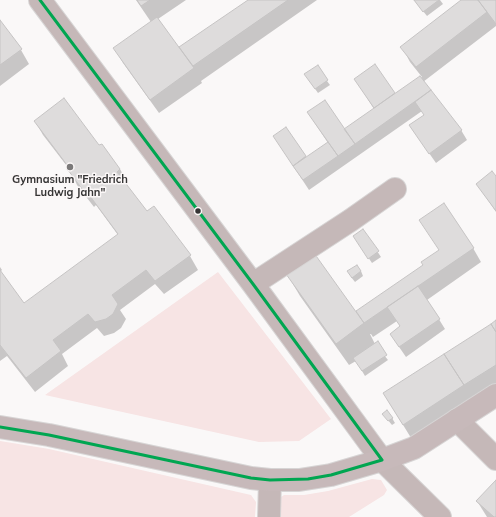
<!DOCTYPE html>
<html>
<head>
<meta charset="utf-8">
<style>
	body { margin:0 }
	canvas { display:block; background:#faf8f8 }
</style>
</head>
<body>
<canvas width="496" height="517"></canvas>
<script>
const ctx = document.querySelector('canvas').getContext('2d');
ctx.lineJoin = 'round';
function fill(path, color) {
  ctx.fillStyle = color;
  ctx.fill(path, 'evenodd');
}
function shape(rows) {
  const path = new Path2D();
  for (const r of rows) {
    path.moveTo(r[0], r[1]);
    for (let i = 2; i < r.length; i += 2) path.lineTo(r[i], r[i + 1]);
  }
  return path;
}
function trace(path, color, width, dash) {
  ctx.strokeStyle = color;
  ctx.lineWidth = width;
  ctx.lineCap = dash ? 'butt' : 'round';
  ctx.setLineDash(dash || []);
  ctx.stroke(path);
}
function write(font, color, halo, rows, align = 'center') {
  ctx.font = font + ' Mulish,sans-serif';
  ctx.lineWidth = 3;
  ctx.setLineDash([]);
  ctx.textBaseline = 'middle';
  ctx.strokeStyle = halo;
  ctx.fillStyle = color;
  for (const [text, x, y, turn = 0] of rows) {
    ctx.save();
    ctx.translate(x, y);
    ctx.rotate((+turn || 0) * Math.PI / 180);
    ctx.textAlign = isNaN(turn) ? turn : align;
    if (halo) ctx.strokeText(text, 0, 0);
    ctx.fillText(text, 0, 0);
    ctx.restore();
  }
}
fill(shape([
	[218,272,331,419,299,441,259,442,45,395],
	[0,441,49,449,251,495,256,502,255,517,0,517],
	[372,479,381,480,387,490,384,495,349,517,280,517,281,497,284,495,304,495,328,491]
]), '#f7e4e4');
fill(shape([
	[136,0,186,0,158,19,179,49,250,0,317,0,201,81,202,83,159,113,123,63,115,49,151,22],
	[414,0,440,0,443,4,427,16],
	[463,0,496,0,496,26,423,82,461,130,467,140,436,163,410,126,425,116,422,111,309,190,274,137,286,128,306,158,328,143,308,113,344,130,374,109,355,79,375,66,395,95,422,77,410,62,402,47],
	[0,21,21,50,29,64,0,86],
	[308,79,327,81,330,85,318,93],
	[35,121,99,147,120,169,128,184,126,185,147,212,190,256,198,270,164,294,155,284,120,310,126,319,121,328,114,333,104,336,97,328,62,354,68,366,35,392,7,356,0,361,0,267,2,270,0,272,24,304,118,235,96,205,94,207,77,185,70,170,43,135],
	[496,178,496,212,477,184],
	[421,221,473,248,481,262,427,300,445,329,406,357,397,344,401,327,397,321,373,337,371,334,370,334,375,344,388,360,365,376,356,361,349,365,300,296,287,274,359,317,424,266,440,251],
	[363,230,381,257,372,263,357,241],
	[361,271,363,276,355,282,351,277],
	[496,322,496,395,416,446,384,394],
	[392,418,395,423,392,425,387,419],
	[496,481,496,517,487,517,477,501]
]), '#0003');
const building = shape([
	[137,0,150,0,141,6,137,0],
	[248,0,288,0,193,66,179,47,248,0],
	[414,0,439,0,423,12,414,0],
	[461,0,478,0,487,12,416,67,400,47,461,0],
	[478,0,496,0,496,24,478,0],
	[157,17,194,68,150,100,113,48,157,17],
	[0,20,22,49,0,65,0,20],
	[375,64,395,93,374,108,354,79,375,64],
	[318,65,328,80,315,89,304,74,318,65],
	[420,76,431,90,355,144,344,129,420,76],
	[431,90,462,130,429,154,409,125,424,115,415,102,431,90],
	[64,98,99,145,102,144,120,169,117,172,147,211,154,206,191,255,155,281,146,270,112,295,118,304,113,314,106,319,95,322,88,314,53,340,61,351,26,378,0,345,0,270,24,303,118,234,87,192,85,193,68,170,70,169,34,121,64,98],
	[325,100,355,144,338,156,307,112,325,100],
	[286,127,306,156,293,166,273,136,286,127],
	[328,142,338,156,303,180,293,166,328,142],
	[492,171,496,176,496,211,476,184,492,171],
	[444,203,474,248,364,323,356,311,423,265,421,262,439,250,419,220,444,203],
	[363,229,379,251,368,259,353,236,363,229],
	[314,253,364,323,336,344,286,274,314,253],
	[357,265,361,271,352,278,347,271,357,265],
	[418,286,440,319,399,347,390,334,400,326,387,307,418,286],
	[496,320,496,332,491,324,496,320],
	[491,324,496,332,496,365,464,385,444,354,491,324],
	[378,341,387,355,362,371,353,358,378,341],
	[444,354,464,385,403,425,383,393,444,354],
	[387,410,393,418,388,421,382,414,387,410],
	[496,480,496,517,494,517,476,501,496,480]
]);
fill(building, '#dedcdc');
trace(building, '#c6c4c4', 1);
const minor = shape([
	[40,0,253,284,382,460,440,517],
	[253,284,351,220,395,189],
	[457,420,496,459],
	[269,517,270,480]
]);
const major = shape([
	[0,427,49,435,251,478,270,480,299,480,331,475,382,460,414,448,496,395]
]);
trace(minor, '#d7d5d5', 24);
trace(major, '#d7d5d5', 24);
trace(minor, '#c5b8b8', 22);
trace(major, '#c7b9ba', 22);
trace(shape([
	[40,0,253,284,382,460],
	[0,427,49,435,251,478,270,480,308,479,331,475,382,460]
]), '#00a651', 3);
for (const [x, y, r, color] of [
	[70,167,4,"#7b7979"],
	[198,211,3.5,"#363535"]
]) {
  const dot = new Path2D();
  dot.arc(x, y, r, 0, 2 * Math.PI);
  ctx.fillStyle = color;
  ctx.fill(dot);
  trace(dot, '#fbf7f7', 1.5);
}
write('bold 11px', '#363535', '#fbf7f7', [
	["Gymnasium \"Friedrich",70,180],
	["Ludwig Jahn\"",70,193]
]);
</script>
</body>
</html>
